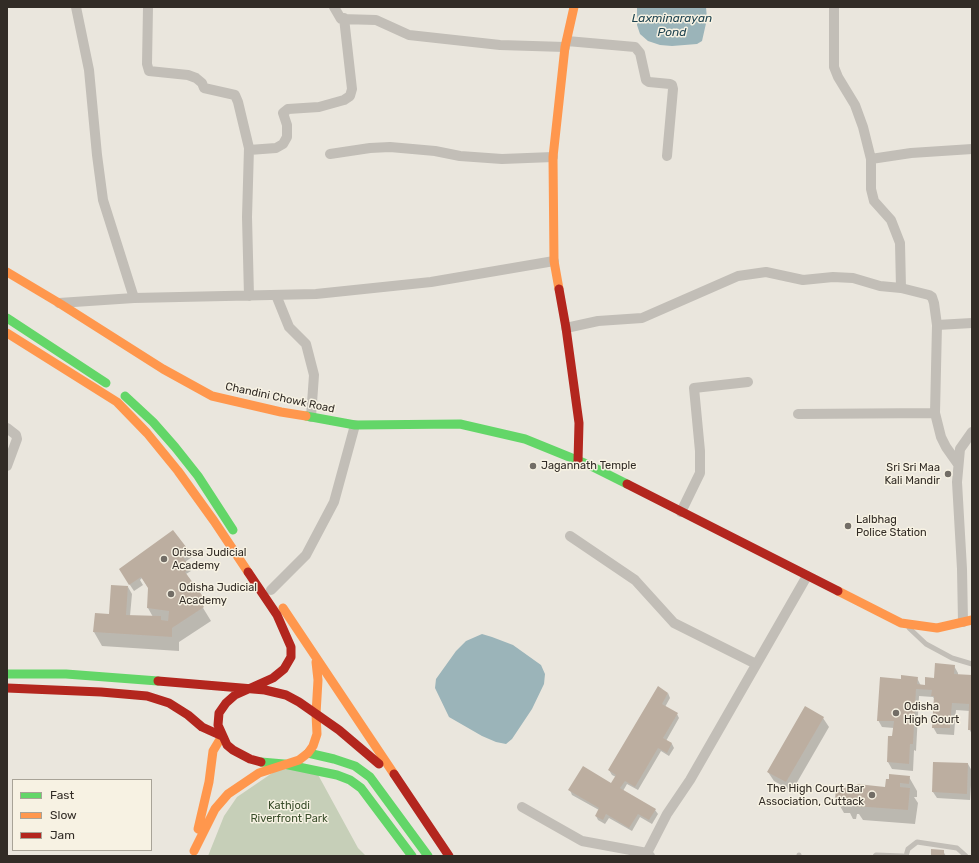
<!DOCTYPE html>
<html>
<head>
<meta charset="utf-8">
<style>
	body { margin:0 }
	#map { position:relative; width:979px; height:863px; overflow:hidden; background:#eae6dd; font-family:Rubik,sans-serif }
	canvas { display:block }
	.frame { position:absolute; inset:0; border:8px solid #322c26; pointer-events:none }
	.legend { position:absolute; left:12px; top:779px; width:140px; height:72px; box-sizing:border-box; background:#f7f2e3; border:1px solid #a8a397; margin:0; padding:5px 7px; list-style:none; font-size:12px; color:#322c26 }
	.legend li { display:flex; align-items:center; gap:8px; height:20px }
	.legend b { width:20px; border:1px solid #a8a397 }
</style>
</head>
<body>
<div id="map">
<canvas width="979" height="863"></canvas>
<div class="frame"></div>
<ul class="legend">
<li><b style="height:5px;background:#63d668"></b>Fast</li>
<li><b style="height:5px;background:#ff974d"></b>Slow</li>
<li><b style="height:5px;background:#b3261e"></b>Jam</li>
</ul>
</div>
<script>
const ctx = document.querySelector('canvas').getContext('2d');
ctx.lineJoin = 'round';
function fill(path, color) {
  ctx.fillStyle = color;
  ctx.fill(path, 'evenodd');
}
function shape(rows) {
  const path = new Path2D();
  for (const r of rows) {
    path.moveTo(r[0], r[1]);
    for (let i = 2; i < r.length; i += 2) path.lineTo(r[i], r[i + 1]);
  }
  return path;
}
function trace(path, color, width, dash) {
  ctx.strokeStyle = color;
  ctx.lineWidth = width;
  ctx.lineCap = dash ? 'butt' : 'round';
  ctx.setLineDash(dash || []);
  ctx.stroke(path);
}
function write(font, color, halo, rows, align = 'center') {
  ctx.font = font + ' Rubik,sans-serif';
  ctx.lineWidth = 3;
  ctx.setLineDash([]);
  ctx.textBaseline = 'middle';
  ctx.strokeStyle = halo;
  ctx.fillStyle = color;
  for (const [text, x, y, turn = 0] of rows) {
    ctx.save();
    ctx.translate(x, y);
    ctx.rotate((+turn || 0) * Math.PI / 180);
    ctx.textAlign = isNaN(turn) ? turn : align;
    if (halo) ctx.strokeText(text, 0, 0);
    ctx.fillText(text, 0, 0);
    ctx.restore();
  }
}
fill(shape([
	[284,765,316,771,358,848,366,856,208,856,224,816,237,797]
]), '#c6cfb8');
fill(shape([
	[637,7,706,7,707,19,702,41,697,44,672,46,660,45,648,41,640,34,637,25],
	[482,634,492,637,513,645,541,665,545,674,544,684,532,709,512,739,506,744,496,742,482,736,449,717,435,688,436,679,456,651,466,641]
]), '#9bb4b9');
fill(shape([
	[173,531,192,557,185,562,191,571,186,574,204,600,200,603,211,621,179,642,179,651,102,646,94,632,111,615,128,587,132,594,130,616,153,617,148,608,149,589,142,578,140,580,143,585,134,591,124,576],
	[954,666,958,673,958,675,972,676,972,734,969,729,970,711,956,710,954,735,937,734,933,727,935,700,933,697,919,696,916,751,914,750,913,771,892,769,888,762,889,737,893,737,894,728,882,727,878,720,902,680,917,678,921,686,926,686],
	[668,693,670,698,665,707,677,714,679,718,666,741,672,744,674,748,669,756,661,751,638,790,627,784,623,791,655,810,658,814,652,824,640,817,632,831,609,818,605,824,598,820,596,816,599,810,572,795,570,790,612,784,616,777,612,775,609,770],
	[823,718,829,727,792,791,774,781,768,772],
	[968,764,972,771,970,800,937,798,933,792],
	[909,777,917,791,917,797,914,797,918,803,915,824,863,820,859,814,857,814,856,819,853,819,850,813,844,813,836,799,858,790,885,788],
	[943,851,946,856,933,856,932,855]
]), '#0003');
fill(shape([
	[173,530,190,552,183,557,191,569,185,572,204,598,200,601,204,607,172,628,172,637,93,632,95,613,109,614,111,585,128,586,126,615,161,616,161,620,168,621,169,611,147,608,148,588,141,577,129,585,119,569],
	[935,663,955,665,954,674,972,675,972,730,968,730,969,704,952,703,950,728,932,728,934,696,931,696,932,690,916,689,913,744,910,744,909,764,887,762,888,736,892,736,894,721,877,721,880,677,901,679,901,675,918,677,917,684,925,685,925,677,934,678],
	[658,686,668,693,662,704,678,713,663,738,672,743,667,753,658,748,635,787,625,781,620,788,656,809,649,820,638,814,629,828,606,814,603,820,595,816,599,808,568,790,583,766,611,783,616,775,608,770],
	[805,706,824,717,786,782,767,772],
	[933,762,968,763,967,794,932,792],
	[889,774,910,776,909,784,900,783,900,787,910,788,908,810,854,806,854,801,850,800,849,806,844,805,844,800,835,799,836,790,840,790,840,787,857,789,857,784,885,787,886,779,889,779],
	[931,849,944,850,944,856,931,855]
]), '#bcaea0');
trace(shape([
	[909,628,926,644,952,658,972,664],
	[799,856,799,855],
	[875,856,876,855,903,856],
	[906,856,908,849,917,842,957,848,966,856]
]), '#c2beb7', 5);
trace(shape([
	[76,7,89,70,97,155,103,200,134,298],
	[148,7,147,64,149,71,188,75,196,78,202,83,204,88,235,95,238,102,249,148,247,217,249,296],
	[334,7,341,19,376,20,409,35,500,45,565,47],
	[834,7,834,67,838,77,855,105,863,127,871,159,871,189,874,201,891,220,900,243,901,288],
	[567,41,635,47,640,53,646,80,649,82,670,84,672,85,673,89,667,156],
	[249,150,276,148,283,144,287,137,287,125,283,113,288,109,319,107,344,100,350,96,352,89,344,18],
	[330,154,370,148,390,147,435,151,460,156,502,159,553,157],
	[871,159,911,153,972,149],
	[276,295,289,327,306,344,314,375,311,417],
	[59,303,134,298,316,294,431,282,554,261],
	[937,325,972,323],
	[566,328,598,321,642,318,738,276,766,272,803,280,833,277,853,278,880,286,901,288,929,295,932,297,934,303,937,325,935,413,941,437,946,447,958,464],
	[798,414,935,413],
	[7,428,16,435,17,439,7,466],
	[681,512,700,473,700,451,694,388,748,382],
	[570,536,635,580,674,623,756,664],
	[271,590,306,555,334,502,355,425],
	[963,622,962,569,957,482,960,449,972,432],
	[522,807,582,841,647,853,650,856],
	[647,853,667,814,690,780,807,576]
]), '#c2beb7', 10);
trace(shape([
	[7,318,106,383],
	[125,396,153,422,175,447,198,476,233,530],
	[306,416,355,425,460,424,525,439,589,465,627,484],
	[7,674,66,674,158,681],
	[308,753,334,759,355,766,370,777,428,856],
	[261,762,284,764,337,775,350,780,361,788,412,856]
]), '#63d668', 9);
trace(shape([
	[7,272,59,303,163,369,212,396,281,412,306,416],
	[559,289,554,261,553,157,565,47,574,7],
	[7,333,117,402,147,433,178,471,214,521,248,572],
	[838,591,901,623,937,628,972,620],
	[283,608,394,774],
	[198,829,209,782,213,751,222,736],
	[194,851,215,809,228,794,259,773,299,760,308,753,313,746,317,734,316,714,318,680,316,662]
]), '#ff974d', 9);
trace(shape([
	[559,289,566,328,579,423,578,461],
	[627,484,838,591],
	[248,572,277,615,291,647,291,657,284,669,273,678,235,695,226,703,219,713,218,725,227,745,233,750,250,759,261,762],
	[158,681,265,690,286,695,299,702,339,730,379,764],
	[7,688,101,692,147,696,169,703,188,715,202,727,222,736],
	[394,774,449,856]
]), '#b3261e', 9);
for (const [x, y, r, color] of [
	[533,466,4,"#726d66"],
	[948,474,4,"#726d66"],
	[848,526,4,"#726d66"],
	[164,559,4,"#726d66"],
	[171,594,4,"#726d66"],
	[896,713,4,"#726d66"],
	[872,795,4,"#726d66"]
]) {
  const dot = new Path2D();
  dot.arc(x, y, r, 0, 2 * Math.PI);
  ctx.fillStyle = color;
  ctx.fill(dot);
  trace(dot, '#f7f2e3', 1.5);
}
write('11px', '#322c26', '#f7f2e3', [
	["Chandini Chowk Road",280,398,12]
]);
write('11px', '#322c26', '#f7f2e3', [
	["Jagannath Temple",541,466],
	["Sri Sri Maa",940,468,"right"],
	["Kali Mandir",940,481,"right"],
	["Lalbhag",856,520],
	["Police Station",856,533],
	["Orissa Judicial",172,553],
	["Academy",172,566],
	["Odisha Judicial",179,588],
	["Academy",179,601],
	["Odisha",904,707],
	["High Court",904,720],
	["The High Court Bar",864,789,"right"],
	["Association, Cuttack",864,802,"right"]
], 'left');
write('11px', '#3a4e2b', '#f7f2e3', [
	["Kathjodi",289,806],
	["Riverfront Park",289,819]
]);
write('italic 12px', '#1e4350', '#f7f2e3', [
	["Laxminarayan",672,19],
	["Pond",672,33]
]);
</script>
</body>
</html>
